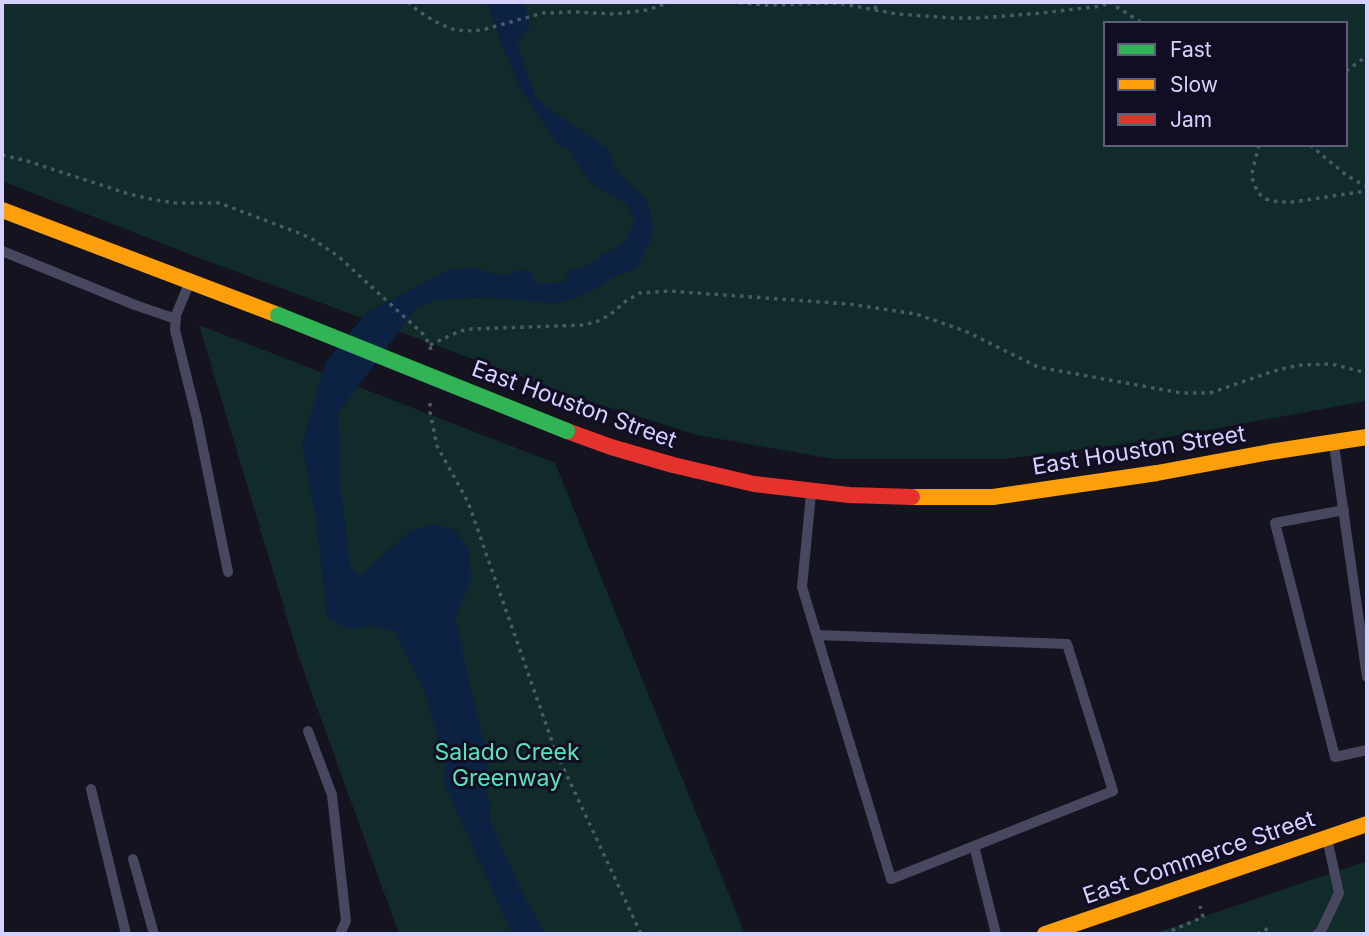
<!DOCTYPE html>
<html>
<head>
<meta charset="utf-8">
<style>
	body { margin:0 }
	#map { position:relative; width:1369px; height:936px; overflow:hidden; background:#14131f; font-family:Inter,sans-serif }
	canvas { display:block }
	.frame { position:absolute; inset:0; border:4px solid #d4d1ff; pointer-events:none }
	.legend { position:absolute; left:1103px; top:21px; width:245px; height:126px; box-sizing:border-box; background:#110e24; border:2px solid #5f5c7c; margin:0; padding:9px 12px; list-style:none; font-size:21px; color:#d4d1ff }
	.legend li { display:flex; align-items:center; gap:14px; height:35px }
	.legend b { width:35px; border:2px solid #5f5c7c }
</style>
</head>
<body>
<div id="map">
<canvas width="1369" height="936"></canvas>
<div class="frame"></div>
<ul class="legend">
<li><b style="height:9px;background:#30b455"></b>Fast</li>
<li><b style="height:9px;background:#ff9f0a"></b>Slow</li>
<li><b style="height:9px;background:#e5322d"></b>Jam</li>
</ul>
</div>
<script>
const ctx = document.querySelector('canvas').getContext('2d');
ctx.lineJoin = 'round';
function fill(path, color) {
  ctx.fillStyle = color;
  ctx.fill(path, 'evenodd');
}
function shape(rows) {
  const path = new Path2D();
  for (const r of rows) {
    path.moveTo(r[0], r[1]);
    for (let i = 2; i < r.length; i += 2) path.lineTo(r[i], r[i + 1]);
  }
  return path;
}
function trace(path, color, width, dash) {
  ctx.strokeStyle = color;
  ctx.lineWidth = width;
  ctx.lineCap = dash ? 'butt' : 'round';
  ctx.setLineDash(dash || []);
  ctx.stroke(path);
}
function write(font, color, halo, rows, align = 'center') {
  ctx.font = font + ' Inter,sans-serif';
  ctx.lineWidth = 6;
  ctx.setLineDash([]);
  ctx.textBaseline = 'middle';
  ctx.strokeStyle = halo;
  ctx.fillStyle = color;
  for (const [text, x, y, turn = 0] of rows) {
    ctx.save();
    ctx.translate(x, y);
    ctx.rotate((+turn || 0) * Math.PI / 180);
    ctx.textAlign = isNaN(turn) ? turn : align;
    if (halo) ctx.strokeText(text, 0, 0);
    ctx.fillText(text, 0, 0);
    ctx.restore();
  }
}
fill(shape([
	[2,2,1367,2,1367,401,1147,441,1006,459,833,459,697,435,579,398,202,259,2,181],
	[1105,23,1346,23,1346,145,1105,145],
	[199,325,555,463,745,934,399,934,299,658],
	[1367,861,1367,934,1152,934]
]), '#112a2a');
fill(shape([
	[487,2,521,2,527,12,530,27,519,38,518,48,535,96,545,106,607,148,616,171,645,199,650,211,653,230,650,241,636,269,614,276,597,288,574,299,554,303,485,297,433,301,415,308,387,348,338,413,340,484,350,565,356,573,362,574,409,532,433,524,456,531,469,550,471,581,455,617,474,705,487,757,486,795,489,802,490,821,519,887,545,934,512,934,443,782,445,766,425,693,393,630,368,626,349,629,327,618,317,527,302,445,325,363,367,312,451,269,472,268,503,276,520,270,533,272,532,279,540,284,565,282,569,270,584,267,624,242,633,225,634,218,625,203,590,182,573,157,569,148,559,146,521,90,500,41]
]), '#0b2243');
trace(shape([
	[408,2,417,10,434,21,452,29,465,31,482,30,543,13,574,12,615,14,647,10,671,2],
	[731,2,764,5,838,3,897,14,953,18,980,18,1041,13,1102,6,1110,2],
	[1109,2,1142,23],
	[875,9,877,2],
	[1346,71,1367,56],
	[1259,145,1252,173,1253,181,1258,193,1266,199,1278,202,1293,202,1367,191],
	[1310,145,1346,175,1367,187],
	[2,155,27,161,129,194,155,200,175,203,219,203,299,233,314,240,338,256,351,268,423,334,430,345,431,353],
	[430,345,460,331,471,329,584,325,598,321,610,315,626,301,640,293,670,291,848,304,916,314,965,331,1038,367,1181,393,1210,393,1274,371,1299,365,1332,364,1367,373],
	[430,403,430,412,437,446,468,502,555,750,641,934],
	[1164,934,1203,917,1200,906],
	[1257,934,1269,928]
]), '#495a67', 3.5, [3.5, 5]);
trace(shape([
	[2,251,135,305,176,319],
	[189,284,176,315,175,330,197,419,228,572],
	[1334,445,1367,677],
	[811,494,802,587,891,879,1113,791,1067,644,817,635],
	[1344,510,1275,523,1335,757,1367,750],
	[308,731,332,795,346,921,340,934],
	[91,789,126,934],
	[974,846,996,934],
	[133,859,154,934],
	[1317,934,1320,933,1339,893,1328,843]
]), '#474860', 10);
trace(shape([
	[2,210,278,315],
	[912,497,993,497,1157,473,1270,452,1367,437],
	[1045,934,1367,824]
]), '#ff9f0a', 16);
trace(shape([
	[567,431,611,447,673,465,754,484,849,495,912,497]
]), '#e5322d', 16);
trace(shape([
	[278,315,567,431]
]), '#30b455', 16);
write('23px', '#d4d1ff', '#110e24', [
	["East Houston Street",574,405,20],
	["East Houston Street",1139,451,-9],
	["East Commerce Street",1199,858,-19]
]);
write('23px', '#59e3ba', '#110e24', [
	["Salado Creek",507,753],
	["Greenway",507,779]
]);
</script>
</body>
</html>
